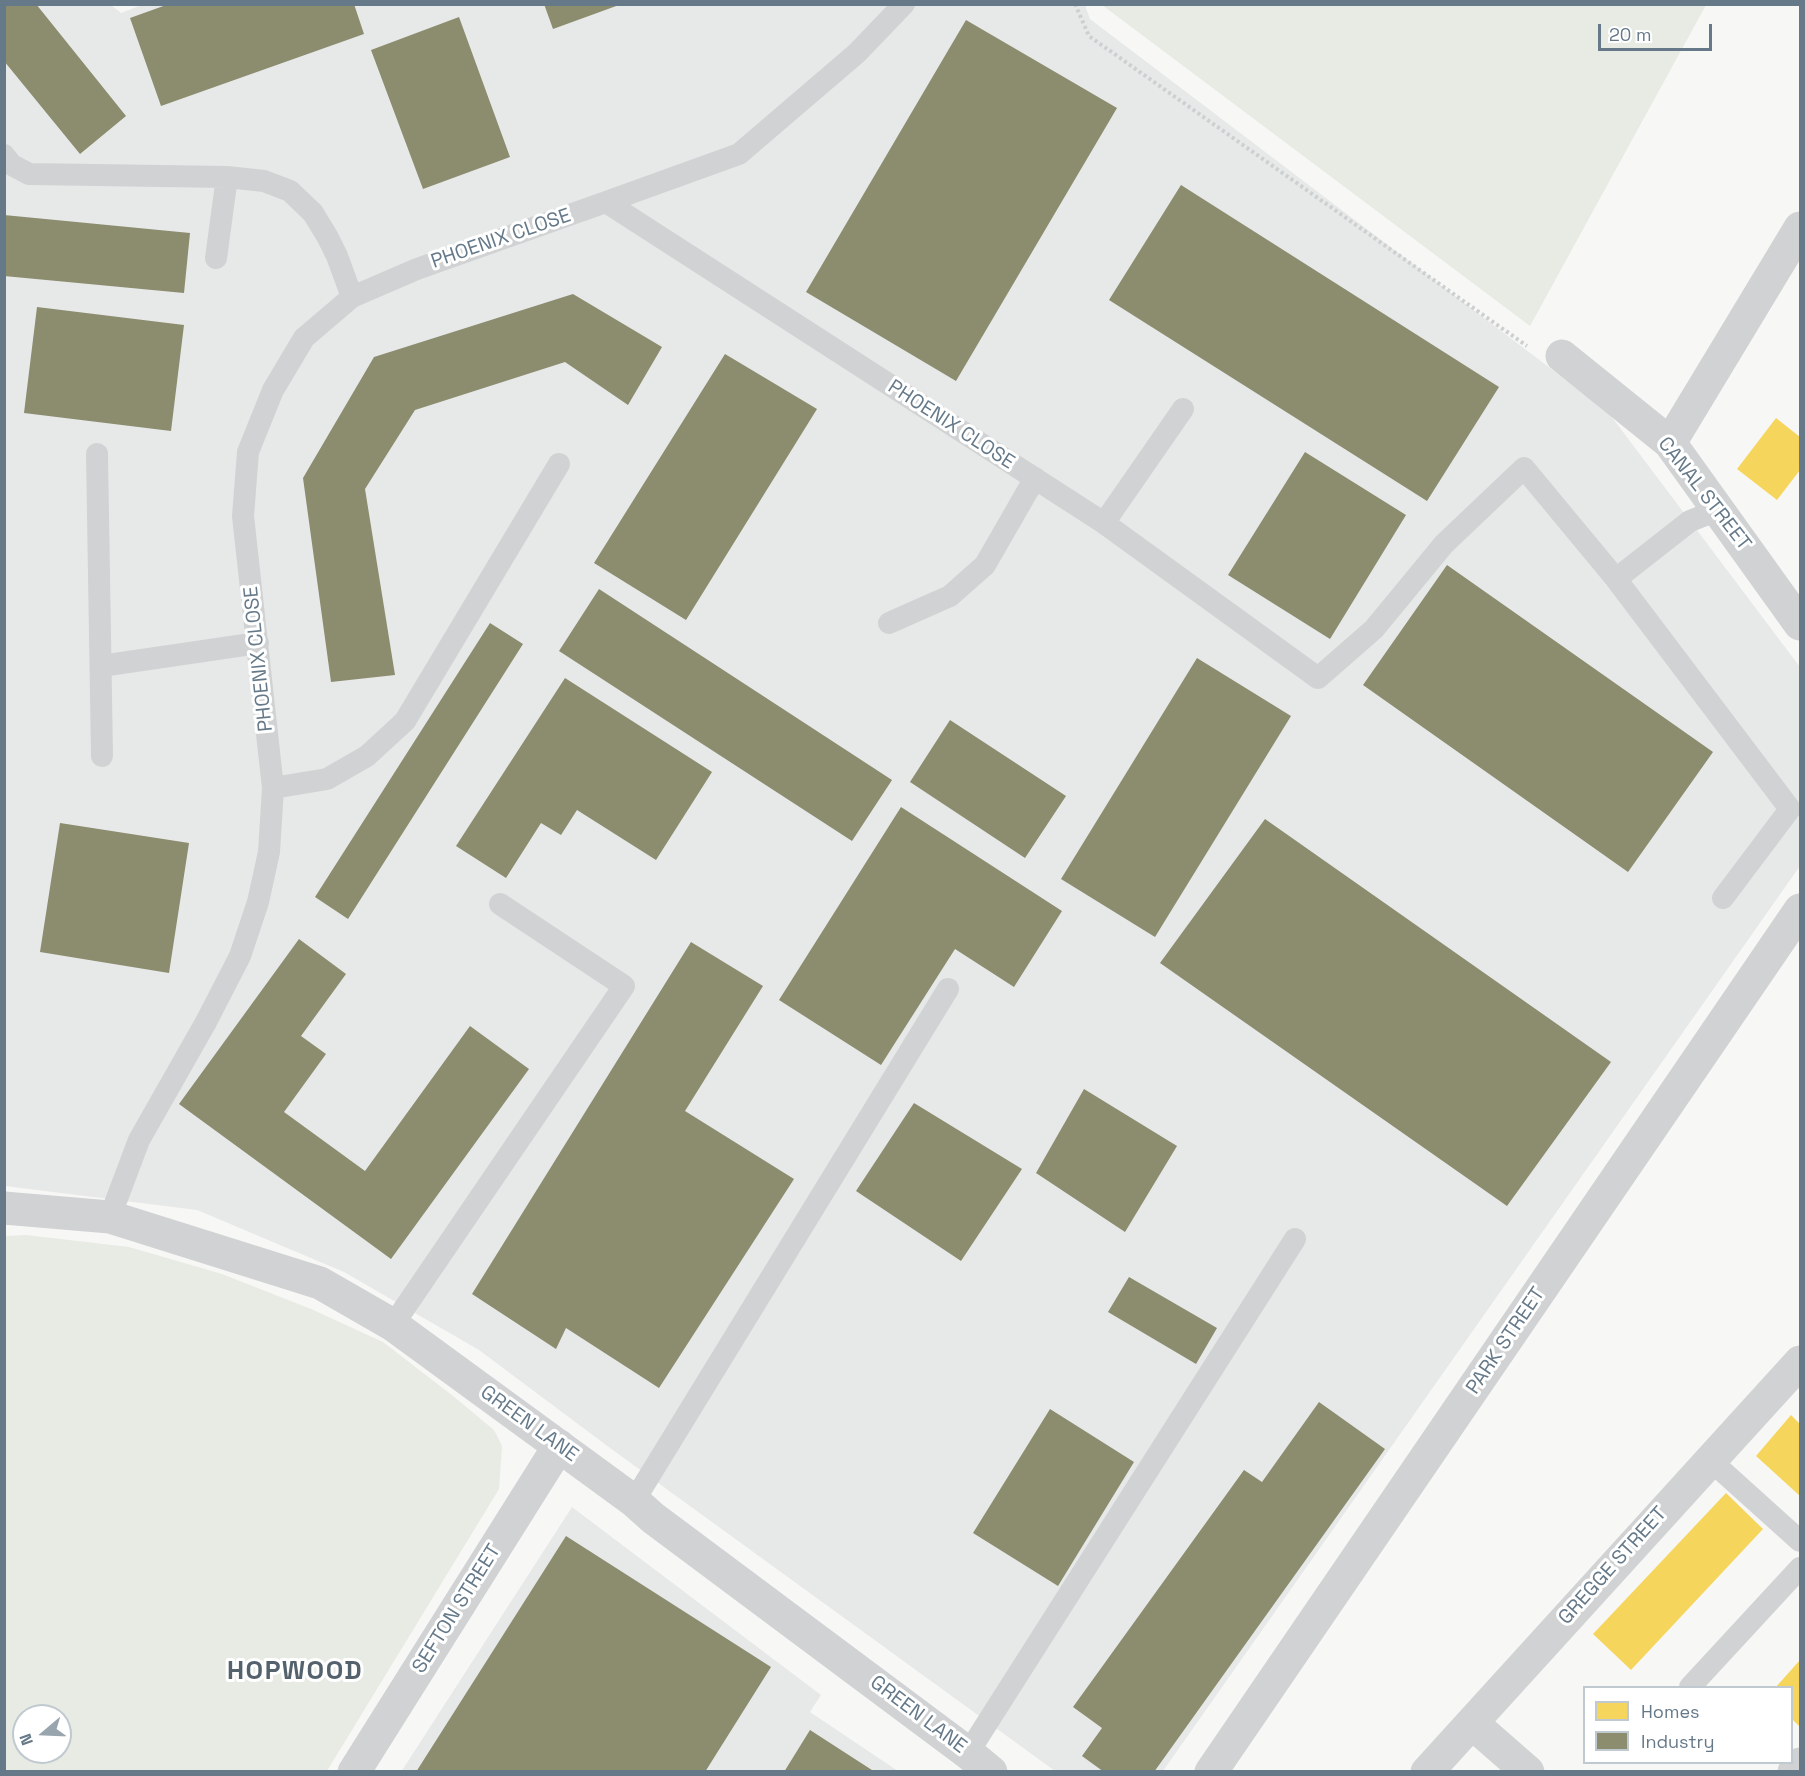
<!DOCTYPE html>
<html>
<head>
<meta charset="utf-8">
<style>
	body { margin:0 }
	#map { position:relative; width:1805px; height:1776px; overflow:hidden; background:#f7f7f6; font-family:"Space Grotesk",sans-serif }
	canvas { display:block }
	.frame { position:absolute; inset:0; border:6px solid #657989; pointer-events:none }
	.legend { position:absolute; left:1583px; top:1686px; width:210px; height:78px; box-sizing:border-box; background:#fff; border:2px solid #c1c9d0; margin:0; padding:8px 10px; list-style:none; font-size:18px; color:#657989 }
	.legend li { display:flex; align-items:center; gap:12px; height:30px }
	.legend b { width:30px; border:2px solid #c1c9d0 }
	.north { position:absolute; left:12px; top:1704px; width:60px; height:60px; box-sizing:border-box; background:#fff; border:2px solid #c1c9d0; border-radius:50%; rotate:251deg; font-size:16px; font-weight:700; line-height:24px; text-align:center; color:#657989 }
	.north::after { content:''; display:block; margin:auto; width:21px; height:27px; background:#98a5af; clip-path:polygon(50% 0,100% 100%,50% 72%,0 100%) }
	.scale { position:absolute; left:1598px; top:24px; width:114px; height:27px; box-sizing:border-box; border:3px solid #657989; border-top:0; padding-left:8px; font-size:18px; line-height:21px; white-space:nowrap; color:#657989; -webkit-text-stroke:4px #fff; paint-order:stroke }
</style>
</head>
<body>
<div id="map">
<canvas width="1805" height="1776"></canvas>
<div class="frame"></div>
<ul class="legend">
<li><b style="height:16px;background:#f6d55c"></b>Homes</li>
<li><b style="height:16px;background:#8c8c6e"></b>Industry</li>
</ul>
<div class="north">N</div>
<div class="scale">20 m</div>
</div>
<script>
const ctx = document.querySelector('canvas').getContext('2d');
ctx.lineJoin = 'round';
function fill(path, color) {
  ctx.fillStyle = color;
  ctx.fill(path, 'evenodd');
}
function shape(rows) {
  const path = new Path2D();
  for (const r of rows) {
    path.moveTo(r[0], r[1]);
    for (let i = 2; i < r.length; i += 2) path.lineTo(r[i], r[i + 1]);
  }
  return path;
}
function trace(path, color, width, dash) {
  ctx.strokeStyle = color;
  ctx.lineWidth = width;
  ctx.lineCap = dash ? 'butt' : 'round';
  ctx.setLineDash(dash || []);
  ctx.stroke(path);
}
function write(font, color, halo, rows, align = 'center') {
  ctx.font = font + ' "Space Grotesk",sans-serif';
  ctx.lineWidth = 6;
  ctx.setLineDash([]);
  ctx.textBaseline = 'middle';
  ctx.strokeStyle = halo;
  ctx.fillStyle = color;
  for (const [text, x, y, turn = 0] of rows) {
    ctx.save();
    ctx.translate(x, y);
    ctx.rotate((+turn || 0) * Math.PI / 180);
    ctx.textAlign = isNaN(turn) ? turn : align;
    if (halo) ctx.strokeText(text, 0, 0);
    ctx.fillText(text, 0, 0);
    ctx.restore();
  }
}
fill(shape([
	[144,4,1085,5,1090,19,1608,412,1800,667,1800,866,1163,1771,1055,1771,610,1448,479,1350,344,1272,197,1210,5,1186,5,5,111,5,121,13],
	[572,1507,821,1695,810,1712,898,1771,401,1772]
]), '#e7e9e9');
fill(shape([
	[1102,5,1706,5,1530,326],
	[26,1235,129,1247,222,1274,311,1309,383,1342,453,1396,494,1430,502,1446,499,1489,327,1771,5,1771,4,1236],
	[24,1716,60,1716,60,1752,24,1752]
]), '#e7ebe4');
fill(shape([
	[1776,418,1800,437,1800,470,1777,500,1737,469],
	[1791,1415,1800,1424,1800,1496,1756,1456],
	[1726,1493,1763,1529,1631,1670,1593,1634],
	[1800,1660,1800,1727,1792,1719,1792,1688,1775,1688]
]), '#f6d55c');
fill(shape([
	[4,4,36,4,126,116,80,154,4,61],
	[169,4,354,4,364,34,161,106,130,18],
	[544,4,619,4,619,5,553,29],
	[459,17,510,157,423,189,371,50],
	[966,20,1117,108,956,381,806,292],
	[1181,185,1499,387,1427,501,1109,300],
	[4,215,190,233,184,293,4,276],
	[573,294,662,347,628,405,565,362,415,410,365,489,395,675,331,682,303,478,374,357],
	[37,307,184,325,171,431,24,413],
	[725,354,817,409,686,620,594,563],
	[1305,452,1406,515,1330,639,1228,575],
	[1447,565,1713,752,1628,872,1363,685],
	[599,589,892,780,852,841,559,651],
	[490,623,523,644,348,919,315,897],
	[1197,658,1291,716,1155,937,1061,879],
	[565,678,712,772,656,860,577,810,561,835,541,823,506,878,456,846],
	[950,720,1066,796,1025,858,910,782],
	[901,807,1062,911,1014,987,955,949,881,1065,779,1000],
	[1265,819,1611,1062,1507,1206,1160,963],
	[60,823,189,843,169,973,40,952],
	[299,939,346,974,301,1036,326,1054,284,1112,365,1171,470,1026,529,1069,391,1259,179,1104],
	[691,942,763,986,685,1111,794,1179,659,1388,566,1328,556,1349,472,1294],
	[1084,1089,1177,1146,1125,1232,1036,1173],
	[914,1103,1022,1169,961,1261,856,1191],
	[1129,1277,1217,1328,1196,1364,1108,1312],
	[1319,1402,1385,1449,1154,1772,1104,1772,1082,1756,1102,1728,1073,1707,1244,1470,1262,1482],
	[1050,1409,1134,1462,1058,1586,973,1533],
	[566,1536,771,1667,705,1772,416,1772],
	[810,1730,875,1772,784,1772]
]), '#8c8c6e');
trace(shape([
	[1075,4,1089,36,1527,346]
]), '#cdcfd0', 4, [3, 3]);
trace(shape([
	[4,155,12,165,29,174,227,177,264,181,290,191,313,213,327,236,337,256,352,297],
	[606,202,739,154,857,53,904,4],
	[216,258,227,177],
	[97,454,102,756],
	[1718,510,1690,521,1616,579,1790,809,1723,898],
	[1104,523,1183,409],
	[889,623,950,596,985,565,1035,478],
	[101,666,258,643],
	[273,788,327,779,367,756,405,721,559,464],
	[110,1217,139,1140,206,1022,240,956,258,902,269,852,273,788,243,516,248,452,273,390,304,338,352,297,417,269,606,202,1104,523,1318,678,1374,629,1444,544,1524,468,1616,579],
	[393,1325,624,986,500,904],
	[1710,1460,1800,1541],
	[634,1501,948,989],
	[1690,1687,1800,1568],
	[968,1753,1295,1239]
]), '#d1d2d3', 22);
trace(shape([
	[1562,356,1670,443,1800,624],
	[1670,443,1800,228],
	[1472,1723,1528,1772],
	[354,1772,559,1446],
	[1211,1772,1800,910],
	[1427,1772,1800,1362],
	[1794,1772,1800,1764]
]), '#d1d2d3', 33);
trace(shape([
	[4,1208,110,1217,320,1283,393,1325,634,1501,653,1518,968,1753,991,1772]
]), '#d1d2d3', 33);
write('20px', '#657989', '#fff', [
	["PHOENIX CLOSE",501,239,-19],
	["PHOENIX CLOSE",951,425,33],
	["CANAL STREET",1704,494,52],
	["PHOENIX CLOSE",259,659,-96],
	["PARK STREET",1506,1341,-56],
	["GREEN LANE",529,1424,36],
	["GREGGE STREET",1613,1566,-48],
	["SEFTON STREET",457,1609,-58],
	["GREEN LANE",918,1715,37]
]);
ctx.letterSpacing = '1.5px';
write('bold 26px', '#54626d', '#fff', [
	["HOPWOOD",295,1672]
]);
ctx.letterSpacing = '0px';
</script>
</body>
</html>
